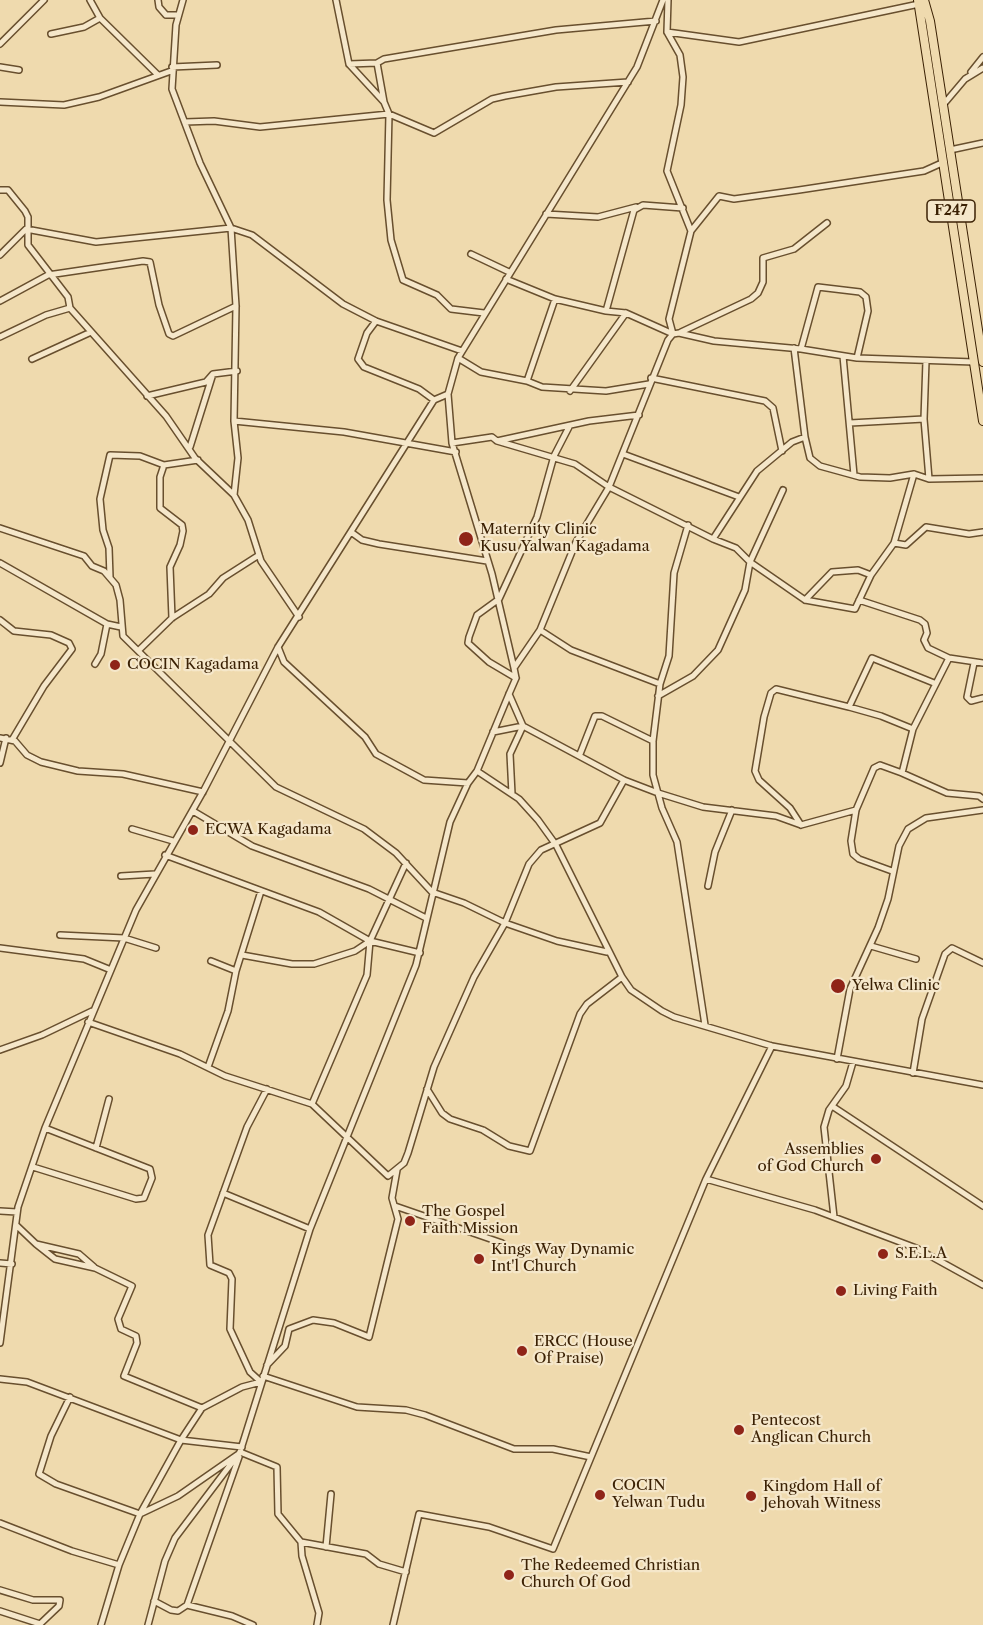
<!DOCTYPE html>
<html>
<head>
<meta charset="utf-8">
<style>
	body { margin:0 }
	canvas { display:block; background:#efdaae }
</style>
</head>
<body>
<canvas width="983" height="1625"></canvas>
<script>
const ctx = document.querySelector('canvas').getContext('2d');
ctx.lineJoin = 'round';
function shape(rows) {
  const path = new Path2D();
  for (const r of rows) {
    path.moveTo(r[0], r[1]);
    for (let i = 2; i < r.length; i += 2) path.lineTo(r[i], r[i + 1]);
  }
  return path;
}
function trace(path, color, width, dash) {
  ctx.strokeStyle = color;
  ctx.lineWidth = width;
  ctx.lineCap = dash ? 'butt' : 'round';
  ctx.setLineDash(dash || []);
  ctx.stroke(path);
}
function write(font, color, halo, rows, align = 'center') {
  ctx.font = font + ' "Libre Caslon Text",serif';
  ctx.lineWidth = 4.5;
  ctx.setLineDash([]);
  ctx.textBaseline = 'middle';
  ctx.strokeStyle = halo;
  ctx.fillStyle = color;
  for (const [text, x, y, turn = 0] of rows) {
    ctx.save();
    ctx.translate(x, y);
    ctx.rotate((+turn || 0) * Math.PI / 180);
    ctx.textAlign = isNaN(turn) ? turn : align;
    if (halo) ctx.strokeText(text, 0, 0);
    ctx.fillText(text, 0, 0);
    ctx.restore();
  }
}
const street = shape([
	[90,0,100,18,158,75],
	[158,0,159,7,166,15,178,15],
	[183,0,176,25,172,89,200,163,231,228,252,235,343,304,376,321,462,351],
	[336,0,349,64,384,102,389,114,387,200,391,240,403,280,437,295,451,309,484,313],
	[668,0,667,32,680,55,683,77,681,105,667,171,691,231,669,319,673,334],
	[667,32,739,42,919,4],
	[51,34,84,27,100,18],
	[0,44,44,0],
	[349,64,377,63],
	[0,67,19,70],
	[172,67,217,65],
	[971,72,983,57],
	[0,102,64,105,99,97,171,71],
	[384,102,377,63,384,59,556,30,656,21],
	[943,105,965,79,983,68],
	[185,122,214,121,260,127,389,114,434,133,492,99,505,96,556,87,628,82],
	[950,150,983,143],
	[0,190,8,190,25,211,28,217,28,245,68,297,70,308],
	[546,214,598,217,636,207],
	[691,231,719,196,734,199,799,190,924,171,944,162],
	[471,254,509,272],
	[0,255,26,229,96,242,231,228,236,306,234,421,238,458,234,495],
	[506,279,555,299,606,311,626,313,673,334],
	[0,301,48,275,143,261,150,262,159,305,169,334,173,336,236,306],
	[606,311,634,210,643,205,683,208],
	[376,321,367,333,358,359,364,367,419,389,434,400],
	[681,332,751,299,758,293,763,282,763,258,794,249,827,223],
	[0,337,46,315,70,308,166,416,195,458,234,495,248,520,261,561,299,617],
	[794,348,805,437,810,458,820,466,860,477,890,478,914,474,929,479,983,478],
	[801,349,818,287,860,292,866,297,868,311,857,358],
	[843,356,854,475],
	[458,358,481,372,527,381,542,387,606,391,649,384],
	[32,359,91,332],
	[926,361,924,419,929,479],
	[651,378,765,401,773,408,782,451],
	[527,381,555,299],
	[570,391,626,313],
	[448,394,452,443,492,574,514,668],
	[147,396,206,382,213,374,237,371],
	[234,421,344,432,456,452],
	[850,423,924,419],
	[497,441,575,464,609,487,713,539,736,548,750,562,805,600,855,609,871,575,894,543,914,474],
	[452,443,492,437,497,441,589,421,639,415],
	[190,447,212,377],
	[623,454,739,497],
	[164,465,160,477,160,508,182,525,183,531,180,545,170,567,172,618],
	[688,525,674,573,669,656,660,684,653,741,653,775,662,808,677,842,705,1025],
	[0,528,84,556,92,566,104,571,116,585,120,600,123,636,276,787,364,829,396,853,432,892,464,903,505,923,557,941,607,952],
	[351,532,362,540,379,544,487,561],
	[713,539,757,471,792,442,805,437],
	[894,543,906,545,926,527,969,534,983,532],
	[0,563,107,624,121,627],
	[110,577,109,548,103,530,100,499,110,455,140,456,164,465,198,460],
	[805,600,832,572,858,570,871,575],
	[859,600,920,620,925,624,927,633,924,640,928,648,949,658,983,663],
	[0,620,14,631,51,635,69,643,72,649,44,686,12,740],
	[540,630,571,650,660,684],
	[278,647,284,662,365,737,376,754,424,780,468,783],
	[139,650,172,618,209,594,223,578,259,555],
	[949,658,913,729,902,773,947,793,979,796,983,799],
	[974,663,967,697,971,701,983,698],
	[95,664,101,654,107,624],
	[516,678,489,662,468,643,469,637,477,615,499,599,537,517,554,456,569,427],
	[509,694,523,726,624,780,658,793,703,807,776,816,801,825,856,810],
	[658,696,693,676,718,650,745,590,750,562,783,490],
	[849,707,872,658,934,683],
	[493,732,523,726],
	[0,738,15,741,27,755,41,762,78,771,123,774,203,792],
	[580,754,595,716,602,716,653,741],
	[0,763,6,738],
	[477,771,519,799,538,820,556,845,622,977,631,990,662,1011,674,1017,772,1046,983,1085],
	[512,794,510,754,523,726],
	[193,811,252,846,369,889,426,918],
	[801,825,790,808,759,780,755,771,764,717,771,693,776,689,849,707,881,716,913,729],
	[132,829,173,841],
	[165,855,319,912,370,941,420,953],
	[892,871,859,859,853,854,851,841,856,810,874,768,880,765,902,773],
	[121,876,155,874],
	[708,886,715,852,732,810],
	[60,935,124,938,156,948],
	[871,946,916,959],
	[0,948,84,959,111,970],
	[242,955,292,964,314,964,355,951,370,941],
	[211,961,236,971],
	[88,1022,180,1054,225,1076,312,1104,388,1176,404,1163,408,1153,434,1067,474,977,505,923,529,864,541,850,600,823,624,780],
	[0,1050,42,1035,92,1011],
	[837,1059,850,989,878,928,888,899,899,846,908,829,926,818,983,810],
	[208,1067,228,1011,236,971,261,891],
	[913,1073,922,1019,945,954,952,948,983,963],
	[427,1089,442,1113,450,1119,483,1130,509,1146,530,1151,580,1014,587,1004,622,977],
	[312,1104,367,975,370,941,406,863],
	[832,1106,983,1206],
	[96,1148,109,1099],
	[33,1167,136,1199,144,1198,152,1178,150,1169,45,1128],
	[706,1179,815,1210,916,1248,983,1285],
	[223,1193,310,1229],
	[395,1206,502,1243],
	[0,1211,17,1212],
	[834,1217,824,1127,829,1110,846,1086,853,1062],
	[16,1225,36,1244,79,1254,94,1267],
	[36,1244,55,1259,95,1268,132,1286,118,1319,121,1329,136,1336,137,1343,124,1376,202,1408],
	[0,1263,12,1264],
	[0,1343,18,1207,45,1128,136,910,204,790,278,647,434,400,448,394,458,358,637,67,663,0],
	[267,1365,285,1346,289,1329,313,1320,334,1323,369,1337,398,1219,392,1198,397,1170],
	[263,1376,357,1407,406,1410,425,1415,514,1449,553,1449,591,1457],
	[0,1379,27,1382,181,1440,242,1447],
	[261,1382,250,1372,230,1329,232,1279,229,1273,210,1265,208,1235,247,1127,267,1089],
	[70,1397,51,1436,39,1474,56,1484,140,1514,178,1496,237,1455],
	[240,1452,277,1467,278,1514,301,1542,302,1556,319,1613,317,1625],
	[0,1523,72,1551,119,1565],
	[301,1542,366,1554,379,1564,406,1572],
	[326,1547,331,1494],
	[0,1590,33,1600,60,1600,59,1606,39,1625],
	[154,1601,171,1610,178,1611,187,1605,232,1616,253,1625],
	[187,1605,239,1457],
	[0,1611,40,1624],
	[101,1625,119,1565,140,1514,181,1440,202,1408,242,1387,261,1382],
	[148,1625,165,1561,175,1538,240,1452,310,1229,416,965,450,822,468,783,477,771,509,694,516,678,514,668,540,630,576,542,609,487,668,340,673,334,679,333,714,341,801,349,857,358,974,362],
	[393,1625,419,1514,489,1527,553,1549,706,1179,772,1046]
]);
const primary = shape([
	[918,0,983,421],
	[924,0,930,21,983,362]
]);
trace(street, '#684f2e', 8);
trace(primary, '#3b2104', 10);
trace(street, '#f5e7ca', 5);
trace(primary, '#efdaae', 8);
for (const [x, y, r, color] of [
	[466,539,8,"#8f2418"],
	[115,665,6,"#8f2418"],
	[193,830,6,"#8f2418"],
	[838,986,8,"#8f2418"],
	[876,1159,6,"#8f2418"],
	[410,1221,6,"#8f2418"],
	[883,1254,6,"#8f2418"],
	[479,1259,6,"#8f2418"],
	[841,1291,6,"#8f2418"],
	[522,1351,6,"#8f2418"],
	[739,1430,6,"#8f2418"],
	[600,1495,6,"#8f2418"],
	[751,1496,6,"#8f2418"],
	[509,1575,6,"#8f2418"]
]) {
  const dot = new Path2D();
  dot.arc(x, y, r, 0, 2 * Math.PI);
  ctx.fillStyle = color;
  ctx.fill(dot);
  trace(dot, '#f5e7ca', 2);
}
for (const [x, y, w] of [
	[951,211,48]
]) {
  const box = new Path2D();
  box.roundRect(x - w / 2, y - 11, w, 22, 4.5);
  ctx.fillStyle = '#f5e7ca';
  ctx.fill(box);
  trace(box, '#3b2104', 1.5);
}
write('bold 14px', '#3b2104', null, [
	["F247",951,211]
]);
write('15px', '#3b2104', '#f5e7ca', [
	["Maternity Clinic",480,530],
	["Kusu Yalwan Kagadama",480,547],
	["COCIN Kagadama",127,665],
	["ECWA Kagadama",205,830],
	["Yelwa Clinic",852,986],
	["Assemblies",864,1150,"right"],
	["of God Church",864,1167,"right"],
	["The Gospel",422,1212],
	["Faith Mission",422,1229],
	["Kings Way Dynamic",491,1250],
	["Int'l Church",491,1267],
	["S.E.L.A",895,1254],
	["Living Faith",853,1291],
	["ERCC (House",534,1342],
	["Of Praise)",534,1359],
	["Pentecost",751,1421],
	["Anglican Church",751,1438],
	["COCIN",612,1486],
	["Yelwan Tudu",612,1503],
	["Kingdom Hall of",763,1487],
	["Jehovah Witness",763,1504],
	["The Redeemed Christian",521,1566],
	["Church Of God",521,1583]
], 'left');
</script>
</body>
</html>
